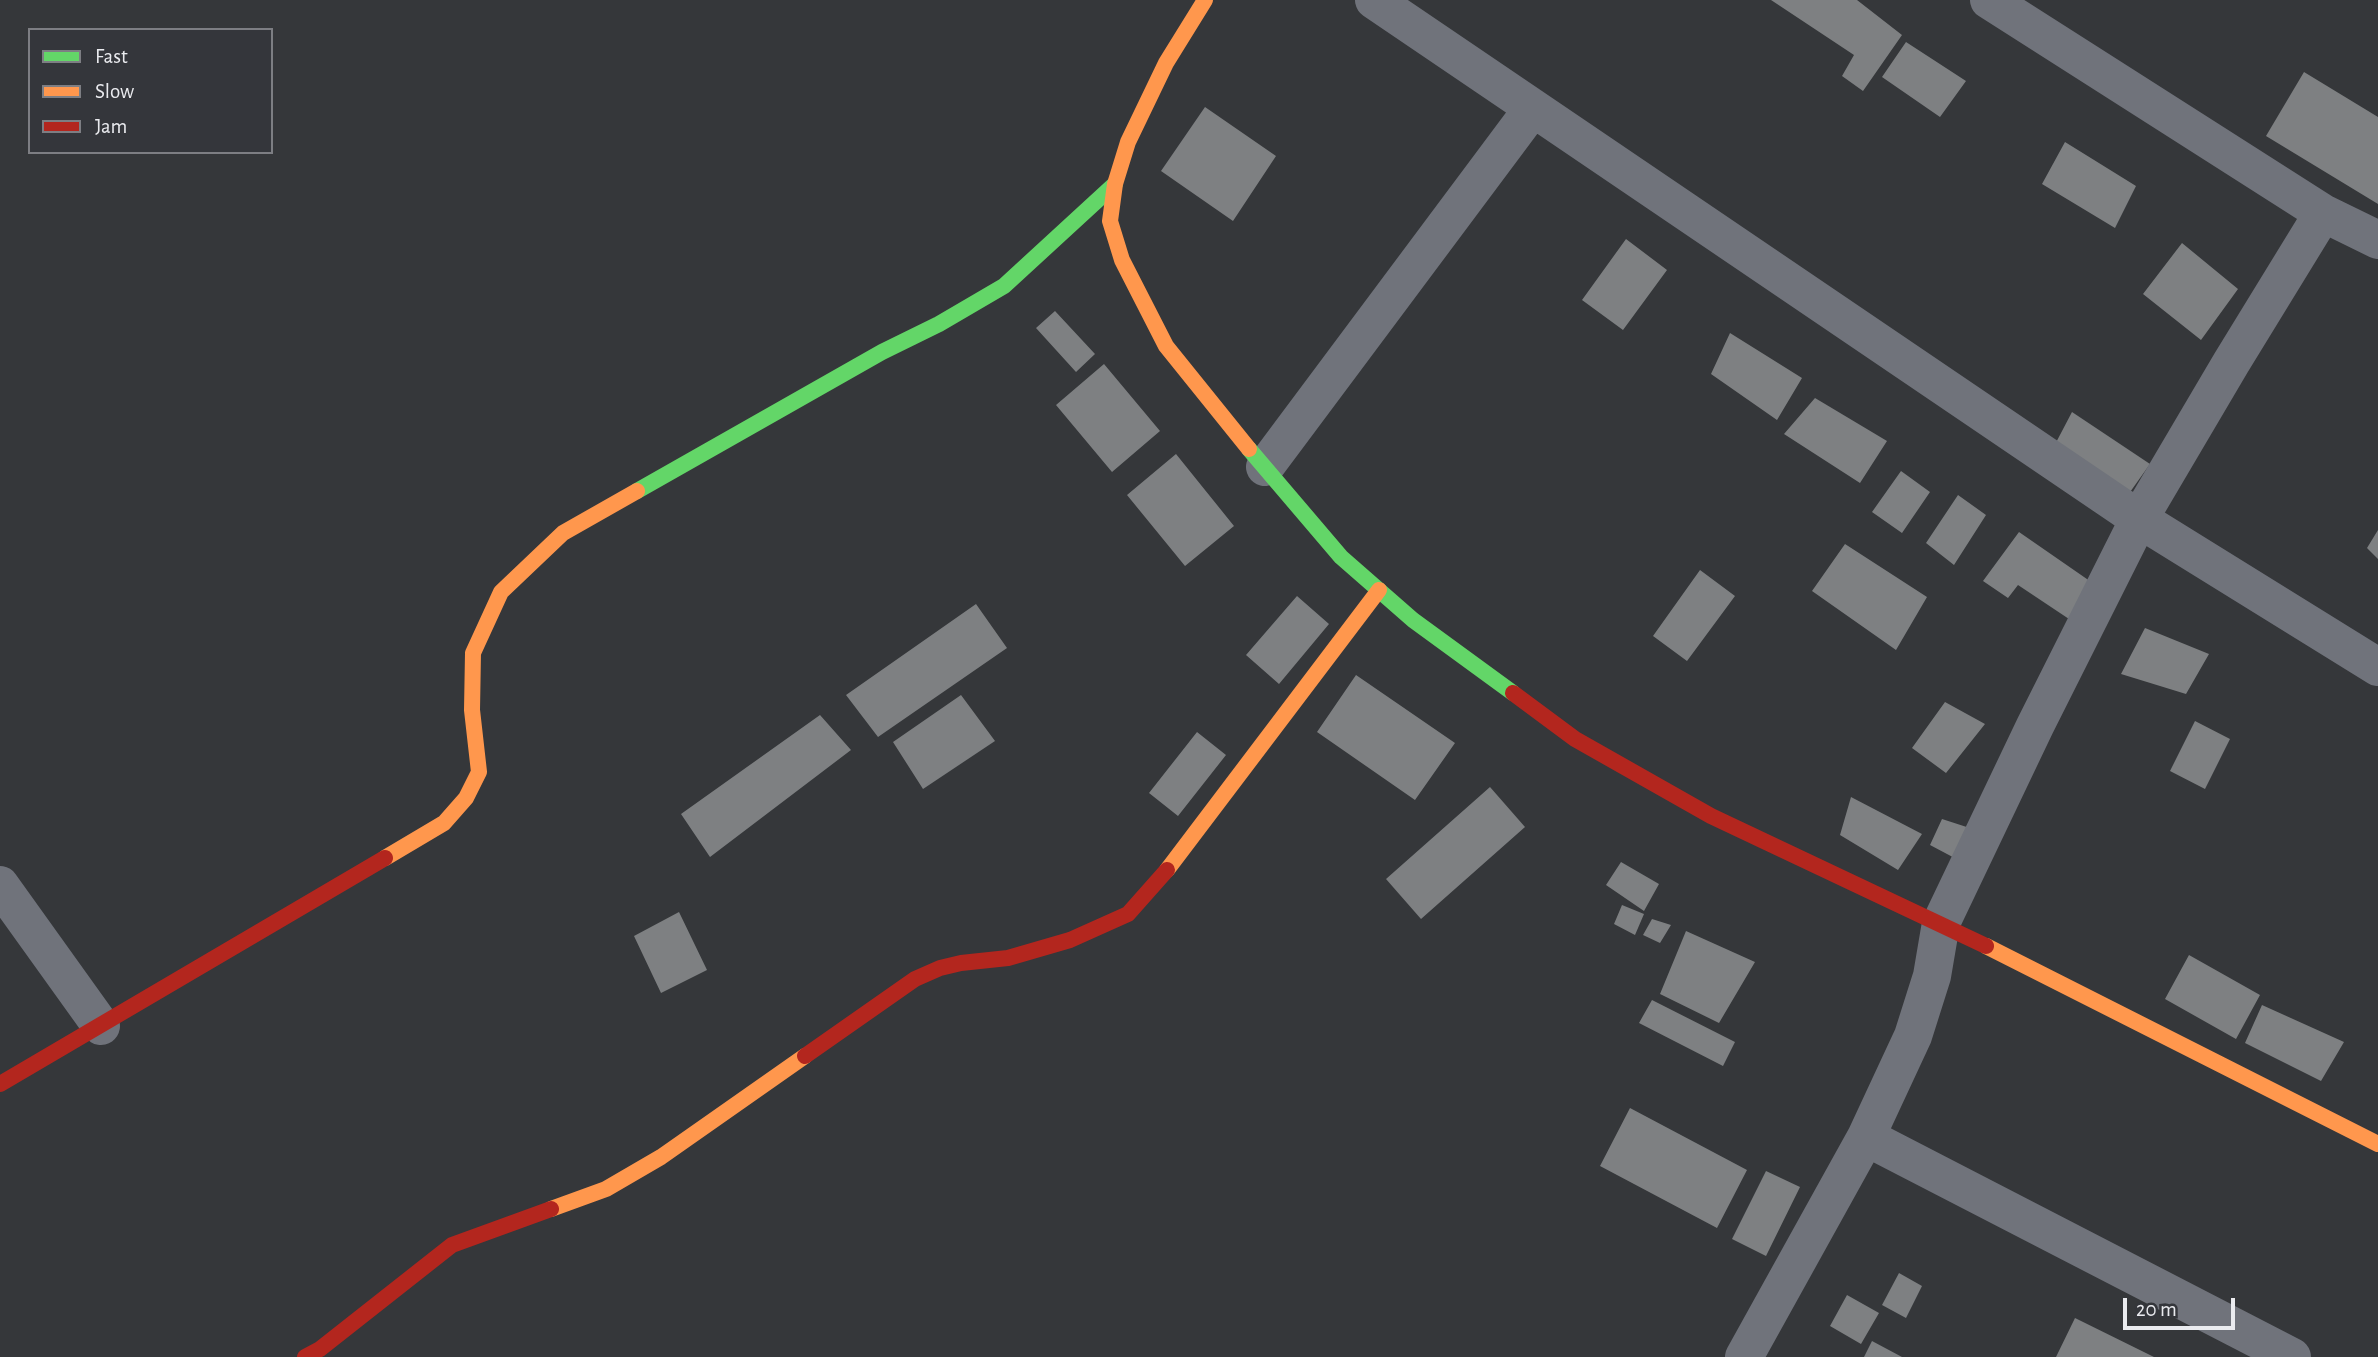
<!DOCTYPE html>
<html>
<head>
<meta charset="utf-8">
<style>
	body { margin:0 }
	#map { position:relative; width:2378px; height:1357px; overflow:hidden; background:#35373a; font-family:"Alegreya Sans",sans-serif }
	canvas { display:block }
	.legend { position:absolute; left:28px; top:28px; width:245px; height:126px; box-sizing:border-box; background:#34363b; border:2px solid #7d7e83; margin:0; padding:9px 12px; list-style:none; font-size:21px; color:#eaebef }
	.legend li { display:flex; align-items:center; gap:14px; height:35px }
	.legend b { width:35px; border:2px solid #7d7e83 }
	.scale { position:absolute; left:2123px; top:1298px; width:112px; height:32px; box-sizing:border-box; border:4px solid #eaebef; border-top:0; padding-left:9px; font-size:21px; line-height:24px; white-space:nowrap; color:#eaebef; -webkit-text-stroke:5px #34363b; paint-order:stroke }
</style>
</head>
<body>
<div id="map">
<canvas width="2378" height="1357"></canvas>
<ul class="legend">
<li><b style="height:9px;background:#63d668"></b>Fast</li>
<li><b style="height:9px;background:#ff974d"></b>Slow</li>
<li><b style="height:9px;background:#b3261e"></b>Jam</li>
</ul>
<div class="scale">20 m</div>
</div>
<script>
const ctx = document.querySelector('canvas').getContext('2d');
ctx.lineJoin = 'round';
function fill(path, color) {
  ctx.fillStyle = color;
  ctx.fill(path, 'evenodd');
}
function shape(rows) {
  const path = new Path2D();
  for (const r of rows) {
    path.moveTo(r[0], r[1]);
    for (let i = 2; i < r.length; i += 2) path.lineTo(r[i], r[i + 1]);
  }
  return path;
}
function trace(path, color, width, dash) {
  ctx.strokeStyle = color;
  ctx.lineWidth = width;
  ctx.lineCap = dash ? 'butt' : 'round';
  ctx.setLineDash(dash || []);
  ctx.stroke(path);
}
fill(shape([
	[1771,0,1857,0,1902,35,1863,91,1842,76,1854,55],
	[1906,42,1966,81,1940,117,1882,77],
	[2304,72,2378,117,2378,204,2266,136],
	[1205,107,1276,156,1233,221,1161,171],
	[2065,142,2136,186,2115,228,2042,184],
	[1626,239,1667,270,1623,330,1582,300],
	[2182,243,2238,289,2201,340,2143,294],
	[1055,311,1095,354,1076,372,1036,328],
	[1730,333,1802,378,1777,420,1711,374],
	[1104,364,1160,431,1112,472,1056,405],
	[1815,398,1887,441,1860,483,1784,434],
	[2072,412,2150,464,2123,502,2050,454],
	[1176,454,1234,526,1185,566,1127,495],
	[1901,471,1930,492,1902,533,1872,512],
	[1958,495,1986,515,1954,565,1926,543],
	[2378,530,2378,559,2367,548],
	[2019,532,2097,586,2075,623,2018,585,2008,598,1983,581],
	[1845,544,1927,597,1896,650,1812,591],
	[1700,570,1735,596,1687,661,1653,636],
	[1297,596,1329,624,1279,684,1246,655],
	[976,604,1007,648,878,737,846,695],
	[2145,628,2209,654,2186,694,2121,674],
	[1356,675,1455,743,1415,800,1317,732],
	[961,695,995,741,923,789,893,742],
	[1945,702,1985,724,1946,773,1912,748],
	[820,715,851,750,710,857,681,814],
	[2195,721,2230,739,2205,789,2170,771],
	[1197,732,1226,755,1178,816,1149,793],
	[1490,787,1525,827,1421,919,1386,879],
	[1851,797,1922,834,1898,870,1840,835],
	[1942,819,1979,831,1964,863,1930,845],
	[1621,862,1659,884,1644,911,1606,885],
	[1622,905,1644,914,1635,935,1614,924],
	[679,912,707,970,661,993,634,936],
	[1652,919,1671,925,1660,943,1643,935],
	[1686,931,1755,962,1719,1023,1660,994],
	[2189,955,2260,995,2236,1039,2165,999],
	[1652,1000,1735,1042,1723,1066,1639,1023],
	[2262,1005,2344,1042,2321,1081,2245,1043],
	[1630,1108,1747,1170,1717,1228,1600,1166],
	[1766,1171,1800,1187,1766,1256,1732,1239],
	[1899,1273,1922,1286,1906,1318,1882,1305],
	[1847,1295,1879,1313,1861,1344,1830,1326],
	[2075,1318,2154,1357,2056,1357],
	[1872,1341,1902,1357,1864,1357]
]), '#7e8082');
trace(shape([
	[1374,0,2139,519,2378,667],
	[1989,0,2323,213,2378,240],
	[1265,467,1533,108],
	[0,885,101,1026],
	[1866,1137,2292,1357],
	[1744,1357,1866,1137,1913,1036,1932,976,1941,923,2035,726,2139,519,2231,363,2323,213]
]), '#70737b', 38);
trace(shape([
	[1249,449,1341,557,1413,620,1513,693],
	[637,491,882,352,939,324,1004,286,1115,184]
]), '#63d668', 16);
trace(shape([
	[1205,0,1166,63,1128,142,1115,184,1110,221,1122,260,1166,346,1249,449],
	[385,858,444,823,466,798,479,772,472,710,473,653,501,592,563,533,637,491],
	[1167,870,1379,590],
	[1986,946,2378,1144],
	[551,1209,606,1189,661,1157,805,1056]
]), '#ff974d', 16);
trace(shape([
	[1513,693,1575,739,1711,816,1986,946],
	[805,1056,915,979,940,968,961,963,1008,958,1070,940,1128,914,1167,870],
	[0,1084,385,858],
	[305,1357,320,1349,452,1245,551,1209]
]), '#b3261e', 16);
</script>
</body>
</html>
